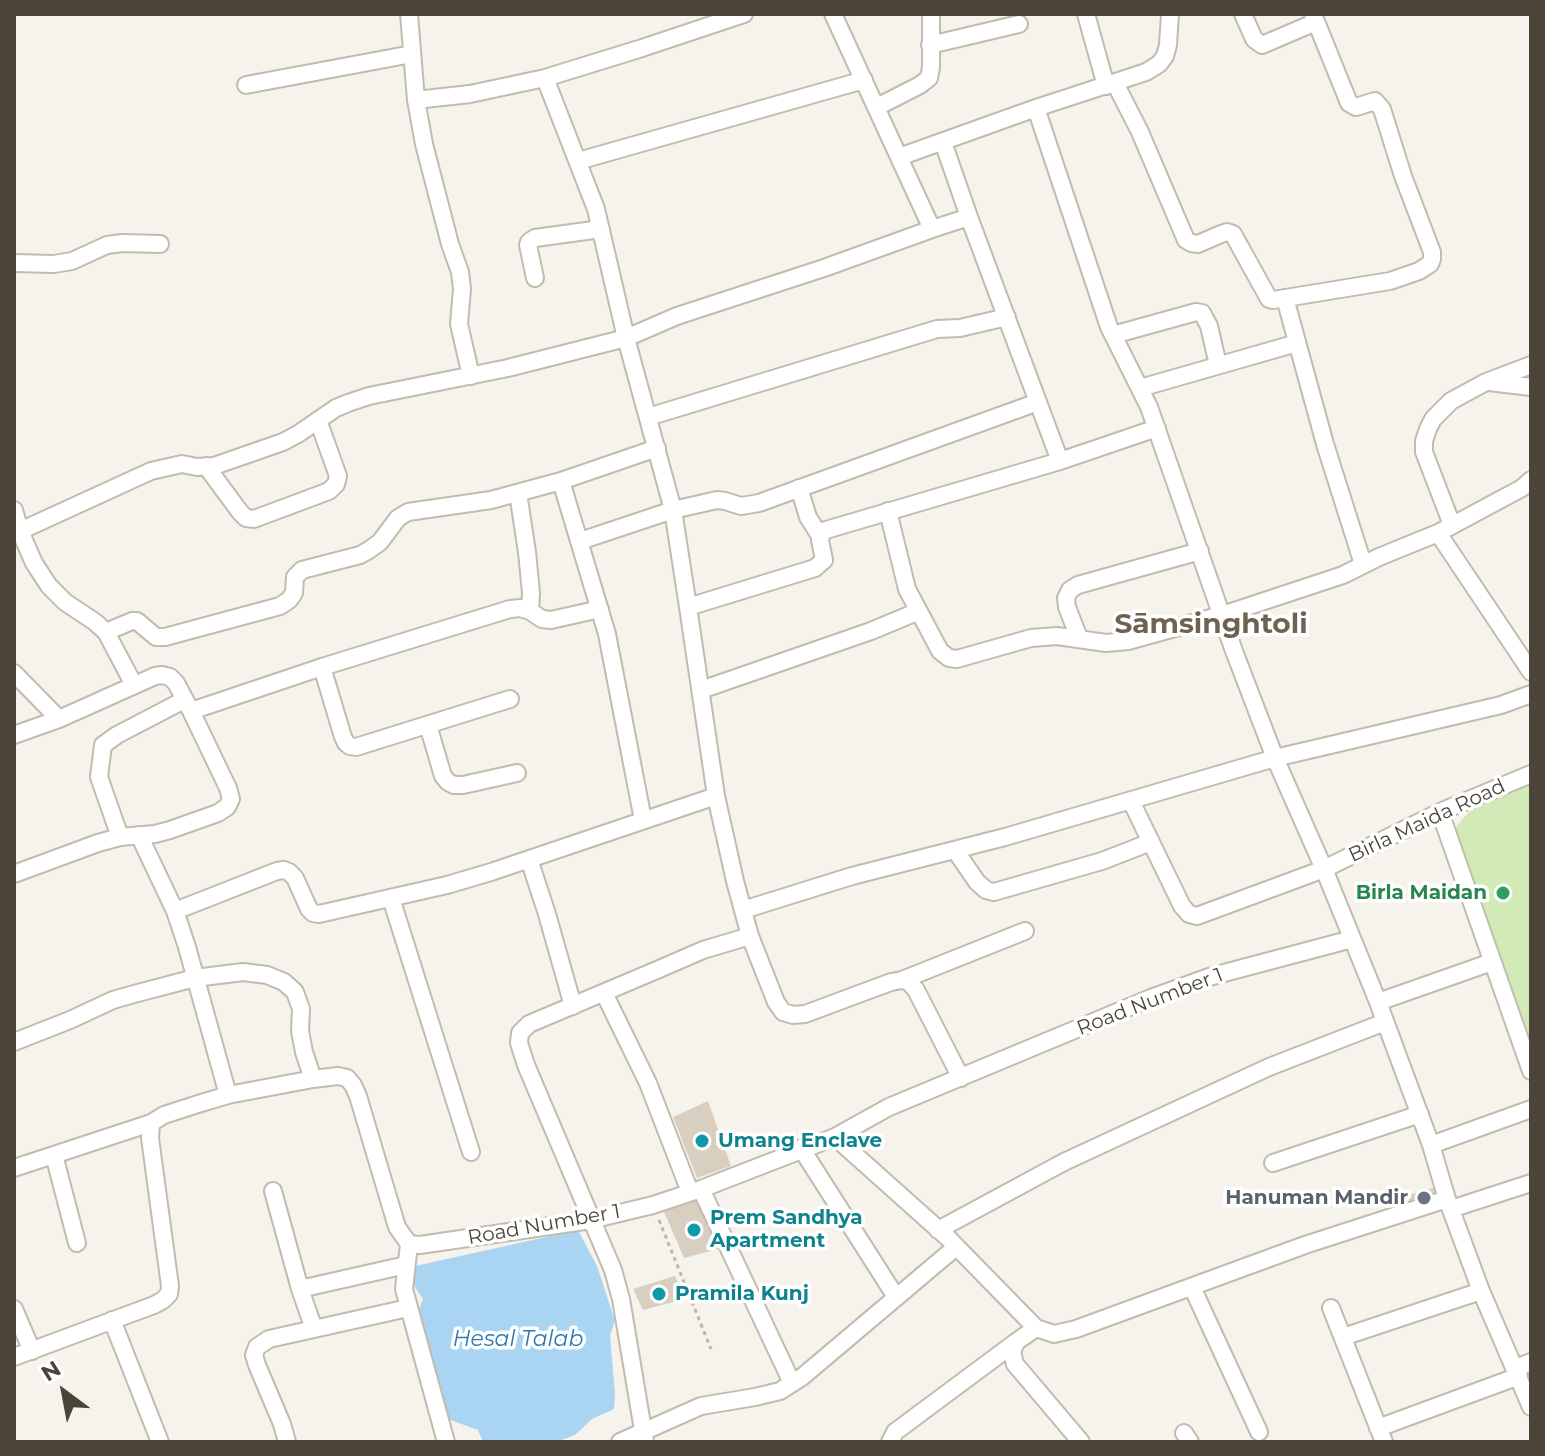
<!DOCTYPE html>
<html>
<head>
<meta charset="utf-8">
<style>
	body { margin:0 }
	#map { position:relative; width:1545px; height:1456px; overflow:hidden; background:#f6f3ec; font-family:Montserrat,sans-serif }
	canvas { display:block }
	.frame { position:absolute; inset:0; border:16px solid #4b4439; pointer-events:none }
	.north { position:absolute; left:24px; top:1352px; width:80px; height:80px; -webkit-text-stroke:6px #fff; paint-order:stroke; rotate:328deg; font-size:22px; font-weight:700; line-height:32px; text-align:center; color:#4b4439 }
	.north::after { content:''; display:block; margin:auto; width:28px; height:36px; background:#4b4439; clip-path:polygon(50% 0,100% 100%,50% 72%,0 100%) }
</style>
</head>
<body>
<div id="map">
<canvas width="1545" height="1456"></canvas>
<div class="frame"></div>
<div class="north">N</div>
</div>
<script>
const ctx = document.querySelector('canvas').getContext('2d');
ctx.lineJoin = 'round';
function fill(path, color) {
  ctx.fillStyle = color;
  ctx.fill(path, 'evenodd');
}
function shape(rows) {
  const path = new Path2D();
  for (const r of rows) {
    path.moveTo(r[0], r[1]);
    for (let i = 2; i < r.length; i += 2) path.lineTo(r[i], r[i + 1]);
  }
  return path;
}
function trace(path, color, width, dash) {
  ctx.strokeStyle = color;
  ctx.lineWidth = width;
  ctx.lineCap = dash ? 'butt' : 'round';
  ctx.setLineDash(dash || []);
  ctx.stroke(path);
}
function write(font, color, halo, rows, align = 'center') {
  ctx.font = font + ' Montserrat,sans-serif';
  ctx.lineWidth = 7;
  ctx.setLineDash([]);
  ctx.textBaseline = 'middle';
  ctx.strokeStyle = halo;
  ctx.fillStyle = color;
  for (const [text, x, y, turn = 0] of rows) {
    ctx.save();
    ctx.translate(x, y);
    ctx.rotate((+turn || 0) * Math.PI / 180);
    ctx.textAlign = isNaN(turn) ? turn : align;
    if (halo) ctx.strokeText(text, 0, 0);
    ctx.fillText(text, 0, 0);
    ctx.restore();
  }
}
fill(shape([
	[1531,778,1531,1040,1497,956,1453,830,1477,803]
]), '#d2eab5');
fill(shape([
	[578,1230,597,1266,615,1321,610,1335,615,1395,614,1409,592,1419,575,1435,556,1442,483,1442,478,1430,442,1417,416,1318,423,1299,412,1283,415,1266]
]), '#a9d4f2');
fill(shape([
	[708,1101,731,1166,697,1178,673,1117],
	[1436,1187,1440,1201,1411,1209,1408,1195],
	[701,1197,726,1247,684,1258,664,1212],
	[675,1276,684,1299,643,1310,633,1289]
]), '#d8cfc1');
const street = shape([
	[409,14,416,100,424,144,450,244,460,272,462,289,459,324,471,376],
	[833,14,932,229,969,217],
	[1086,14,1106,86],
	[1170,14,1168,45,1165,56,1159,64,1146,72,1036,108,1109,327,1149,407,1234,651,1275,758,1324,869,1378,1002,1431,1145,1447,1199,1481,1291,1531,1407],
	[1243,14,1254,39,1262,45,1316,22],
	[930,45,1019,24],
	[1115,83,1140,132,1186,240,1191,243,1198,244,1221,234,1227,232,1233,234,1269,299,1273,300,1390,281,1419,271,1430,264,1432,259,1432,252,1403,176,1382,109,1375,101,1356,107,1349,103,1313,14],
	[246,85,412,54],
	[416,100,470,94,545,78],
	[877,107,920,85,929,78,931,67,931,14],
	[943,142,969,217,1060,461,1157,428],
	[899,157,1036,108],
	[578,161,864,80],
	[932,229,824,268,677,316,626,338,673,510,688,607,815,568,824,560,820,540,822,532,826,530,1060,461],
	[14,263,54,264,72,261,107,245,122,243,160,244],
	[535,278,528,245,529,242,535,238,601,229],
	[1285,298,1325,444,1363,564],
	[1113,335,1196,312,1202,313,1209,326,1218,365],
	[1489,382,1531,387],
	[1140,388,1297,343],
	[648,417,937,329,960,328,1007,317],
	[206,466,240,512,246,518,254,519,329,491,336,484,338,476,318,420],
	[561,481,607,634,643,820],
	[799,488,808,517,820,536],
	[518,493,527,552,531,593,530,611],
	[14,510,20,531,34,563,49,586,65,602,95,622,106,632,134,685],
	[888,511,907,589,940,651,949,658,957,659,1031,638,1057,636,1106,643,1128,641,1222,615,1343,575,1379,557,1438,533,1522,488,1531,480],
	[1452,525,1424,452,1424,441,1428,429,1433,419,1451,401,1486,382,1531,365],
	[20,531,151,471,182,464,197,467,214,466,283,442,298,434,336,408,348,403,369,396,508,368,626,338,596,209,545,78,639,49,744,14],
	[1438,533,1531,672],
	[580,541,673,510,717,500,725,501,741,506,759,503,1038,402],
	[688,607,716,796,735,881,750,936,776,1002,783,1012,793,1015,805,1014,891,982,902,980,909,982,916,990,961,1078],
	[106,632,132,621,137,621,156,637,165,637,280,606,289,600,294,593,295,577,302,570,360,555,369,550,380,542,398,518,408,512,491,500,561,481,657,448],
	[1079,638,1067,607,1066,598,1070,590,1078,585,1200,551],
	[322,667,343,737,346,743,350,746,356,747,510,699],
	[14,673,59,719],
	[701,690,871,631,919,611],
	[191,711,322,667,510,609,520,608,530,611,542,619,551,620,600,609],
	[428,725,443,776,448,782,454,785,463,785,517,773],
	[14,735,59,719,155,676,162,675,170,677,176,683,191,711,228,788,231,799,227,807,218,813,170,830,155,834,120,837,98,843,14,874],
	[1131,801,1182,906,1189,914,1197,916,1324,869,1440,812,1531,774],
	[1440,812,1531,1071],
	[139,835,175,911,187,947,228,1095],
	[120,837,99,777,103,745,117,735,184,700],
	[955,850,977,882,986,890,994,892,1102,861,1151,842],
	[529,859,547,914,573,1006],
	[391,898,471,1152],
	[743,910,852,876,1005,837,1275,758,1501,705,1531,694],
	[175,911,277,871,284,870,289,872,295,878,309,909,313,913,319,914,447,885,491,872,716,796],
	[902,980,1025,931],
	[604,993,648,1083,690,1192],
	[1378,1002,1492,962],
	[14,1042,70,1020,113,1000,134,994,195,978,243,972,267,975,284,982,295,992,301,1009,300,1031,304,1052,313,1079],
	[835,1137,948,1238,1036,1328,1054,1334,1076,1329,1305,1245,1447,1199],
	[1431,1145,1531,1109],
	[801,1148,896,1297],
	[54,1155,77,1243],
	[1273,1163,1420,1114],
	[14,1168,151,1123],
	[701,1189,792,1383],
	[273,1191,300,1289,314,1329],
	[1451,1209,1531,1183],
	[938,1230,1064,1162,1269,1067,1385,1022],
	[409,1244,404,1289,446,1442],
	[1192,1287,1259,1432],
	[300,1289,406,1265],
	[1331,1308,1384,1442],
	[14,1309,32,1351],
	[112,1320,160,1442],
	[1036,1328,1016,1342,1012,1352,1015,1364,1081,1442],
	[1343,1337,1481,1291],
	[14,1357,154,1305,163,1300,169,1294,170,1286,150,1138,151,1123,164,1115,198,1104,228,1095,313,1079,338,1076,347,1078,353,1085,358,1096,397,1227,409,1244,420,1245,591,1220,653,1205,701,1189,835,1137,889,1107,1151,998,1209,977,1352,939],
	[1516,1368,1531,1362],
	[1378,1428,1519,1376],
	[1184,1433,1190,1442],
	[287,1442,282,1424,257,1365,254,1355,257,1347,269,1339,408,1308],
	[620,1442,701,1406,755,1397,780,1391,802,1377,956,1247],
	[645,1442,621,1299,613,1270,526,1065,519,1043,520,1033,529,1024,657,970,703,950,750,936],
	[890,1442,895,1432,1016,1342]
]);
trace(street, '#c2bbae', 20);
trace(shape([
	[659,1220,711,1349]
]), '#c4b79f', 3, [4, 4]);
trace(street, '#fff', 16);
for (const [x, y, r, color] of [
	[1503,893,8,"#2e9e5b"],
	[702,1141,8,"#0f9aa8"],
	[1424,1198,8,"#6b7280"],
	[694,1230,8,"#0f9aa8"],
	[659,1294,8,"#0f9aa8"]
]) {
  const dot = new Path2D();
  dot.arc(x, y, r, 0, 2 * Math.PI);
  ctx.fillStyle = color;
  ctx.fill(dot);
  trace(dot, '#fff', 3);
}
write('20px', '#4b4439', '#fff', [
	["Birla Maida Road",1427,821,-25],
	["Road Number 1",1150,1002,-21],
	["Road Number 1",544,1225,-10]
]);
write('bold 20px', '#27864d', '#fff', [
	["Birla Maidan",1487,893]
], 'right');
write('bold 20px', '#0d838f', '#fff', [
	["Umang Enclave",718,1141],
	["Prem Sandhya",710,1218],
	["Apartment",710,1241],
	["Pramila Kunj",675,1294]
], 'left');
write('bold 20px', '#5b616d', '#fff', [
	["Hanuman Mandir",1408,1198]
], 'right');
write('italic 22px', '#2e7ab2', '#fff', [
	["Hesal Talab",518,1340]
]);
write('bold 28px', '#6e6250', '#fff', [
	["Sāmsinghtoli",1211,625]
]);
</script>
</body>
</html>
